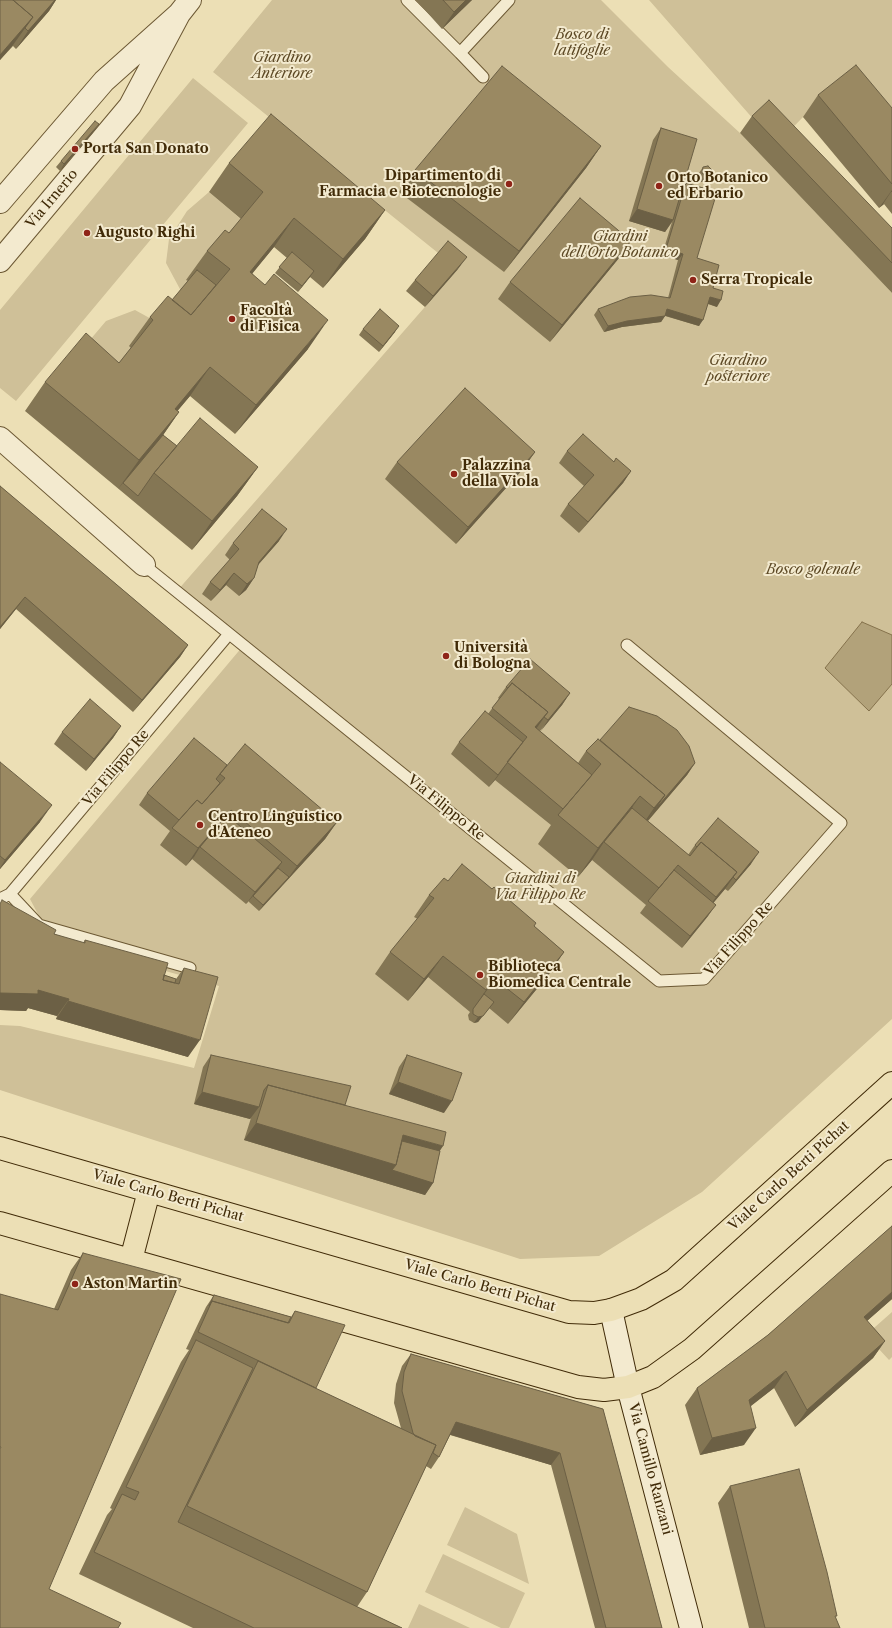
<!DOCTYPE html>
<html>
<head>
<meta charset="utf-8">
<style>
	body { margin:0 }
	canvas { display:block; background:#ecdfb5 }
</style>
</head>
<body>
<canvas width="892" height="1628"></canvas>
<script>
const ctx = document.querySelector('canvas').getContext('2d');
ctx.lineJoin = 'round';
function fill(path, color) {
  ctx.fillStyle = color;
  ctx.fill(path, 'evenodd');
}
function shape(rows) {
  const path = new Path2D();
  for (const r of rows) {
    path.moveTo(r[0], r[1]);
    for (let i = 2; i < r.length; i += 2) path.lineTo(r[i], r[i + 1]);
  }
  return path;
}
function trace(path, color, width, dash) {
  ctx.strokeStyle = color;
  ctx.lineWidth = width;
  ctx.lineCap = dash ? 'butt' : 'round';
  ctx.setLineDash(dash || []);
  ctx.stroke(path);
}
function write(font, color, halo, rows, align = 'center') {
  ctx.font = font + ' "Libre Caslon Text",serif';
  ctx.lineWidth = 4;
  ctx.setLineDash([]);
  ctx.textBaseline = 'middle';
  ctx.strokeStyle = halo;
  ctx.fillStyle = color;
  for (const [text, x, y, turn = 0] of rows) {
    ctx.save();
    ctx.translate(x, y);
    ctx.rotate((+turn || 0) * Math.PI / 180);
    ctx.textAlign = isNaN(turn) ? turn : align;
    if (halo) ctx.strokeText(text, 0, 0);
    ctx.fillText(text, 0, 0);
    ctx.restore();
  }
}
fill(shape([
	[272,0,601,0,668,67,740,133,892,293,892,1019,702,1192,599,1256,520,1259,0,1090,0,1025,20,1026,194,1068,219,986,51,939,30,899,243,646,177,591,458,269,213,72],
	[649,0,892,0,892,149,803,117,776,145],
	[193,78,248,123,16,401,0,388,0,310],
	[209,192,243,221,181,291,166,263,169,239,187,211],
	[135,310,155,321,99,391,84,347,106,321],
	[892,1312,892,1357,889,1360,866,1335],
	[465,1507,517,1534,529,1584,447,1545],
	[443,1554,525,1593,509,1628,501,1628,425,1592],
	[419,1604,470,1628,408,1628]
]), '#cfc098');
const water = shape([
	[862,622,892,635,892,684,869,711,825,668,862,622]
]);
fill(water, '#b2a27a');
trace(water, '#85724c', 1);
const service = shape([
	[407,0,460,53,509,0],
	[460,53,483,77],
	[144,565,659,981,704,979,841,823,627,645],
	[10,894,39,925,190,968],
	[0,899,10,894,229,634]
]);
const minor = shape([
	[0,438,144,565]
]);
const tertiary = shape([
	[0,202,104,81,179,14,190,0],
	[0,261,130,106,179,14]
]);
const secondary = shape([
	[611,1310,628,1387,691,1628]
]);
const primary = shape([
	[0,1148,569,1312,594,1313,611,1310,641,1299,674,1280,892,1083],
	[0,1223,578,1387,604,1390,628,1387,653,1377,692,1349,892,1171],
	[131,1260,149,1191]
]);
trace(service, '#6c5833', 13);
trace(minor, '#6c5833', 24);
trace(tertiary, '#6c5833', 24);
trace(secondary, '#412b08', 24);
trace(primary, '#412b08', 24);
trace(service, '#f3eacf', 11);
trace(minor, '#f3eacf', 22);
trace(tertiary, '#f3eacf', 22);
trace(secondary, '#f3eacf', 22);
trace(primary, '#ecdfb5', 22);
fill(shape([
	[0,0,56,0,49,11,16,49,13,46,0,60],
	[416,0,472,0,442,29],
	[818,95,892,108,892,214,884,204,879,208,803,117],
	[752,116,892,228,892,293,740,133],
	[661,128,683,187,686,183,697,258,713,288,717,307,708,304,699,326,665,316,661,322,622,327,604,332,594,315,598,309,668,298,678,260,662,255,672,222,665,232,629,221,653,140],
	[95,130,60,171,56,167,61,161],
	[601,146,586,168,504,272,399,192,415,170],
	[229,163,385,210,365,239,323,288,310,277,298,292,275,273,287,258,274,247,252,273,308,349,235,434,190,396,177,411,179,412,163,435,177,446,258,467,237,496,192,550,25,411,45,382,119,363,131,348,129,346,150,317,172,300,188,281,186,280,207,251,229,233,241,219,209,192],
	[703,167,711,175,706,181,701,182,698,179,699,173],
	[631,241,619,258,550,342,498,299,510,282],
	[458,269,425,307,406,291,415,280],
	[363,329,395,332,379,352,359,335],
	[567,451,614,462,631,471,623,483,579,533,560,516,568,504,584,486,559,463],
	[535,452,523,469,456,544,385,479,397,462],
	[0,486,188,645,180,657,133,712,16,609,0,629],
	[279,541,258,565,254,578,246,590,239,596,226,585,211,601,202,594,210,582,230,560,225,555,233,543],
	[506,687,570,693,562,705,540,731,578,763,586,751,600,740,695,763,687,775,648,821,688,855,695,845,751,864,728,891,725,889,714,902,708,916,682,948,640,913,646,905,592,860,578,877,538,844,551,825,495,780,489,787,451,754,459,742,488,714,499,699,498,698],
	[121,726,113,738,86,771,54,744,62,732],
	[0,762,40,822,0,869],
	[227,765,337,822,325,839,259,911,249,902,249,901,246,904,192,859,194,856,186,866,160,845,170,831,139,805,147,793],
	[448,881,534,926,564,952,549,974,508,1024,489,1008,478,1022,474,1023,469,1020,468,1015,470,1012,428,977,408,1001,375,974,390,952,418,919,414,917,429,895],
	[0,904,54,934,83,943,85,940,164,975,176,979,184,968,188,1057,56,1019,57,1016,28,1008,26,1011,0,1010],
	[211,1055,345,1105,440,1151,433,1183,425,1195,244,1140,251,1118,250,1119,194,1104,203,1067],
	[407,1055,444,1113,389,1094,399,1067],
	[892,1226,892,1299,867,1321,885,1341,873,1358,795,1427,774,1388,750,1406,744,1445,700,1455,685,1405,697,1388,768,1335],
	[83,1253,49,1589,0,1628,54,1309,71,1270],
	[214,1295,291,1317,295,1311,315,1388,401,1428,394,1403,396,1384,402,1366,411,1354,603,1409,662,1628,595,1628,551,1465,450,1435,439,1457,431,1469,426,1466,367,1592,357,1607,402,1628,193,1628,79,1574,107,1515,112,1509,110,1508,181,1362,189,1350,186,1349,206,1307],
	[730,1486,840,1628,749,1628,718,1503]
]), '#847654');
fill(shape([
	[55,0,56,0,49,11,16,49,28,31],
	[466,0,472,0,442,29,454,12],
	[33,17,13,45,0,60,0,55],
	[99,124,95,130,60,171,64,164],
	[601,146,586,168,504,272,519,251],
	[711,175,706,181,701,182,705,176],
	[892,190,892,192,891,192,883,204,884,204,879,208],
	[637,209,673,220,665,232,629,221],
	[385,210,365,239,323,288,343,259],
	[294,218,274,247,230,301,250,272],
	[631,241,619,258,550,342,562,325],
	[666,249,683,254,678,260,662,255],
	[467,257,458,269,425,307,433,296],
	[314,271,310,277,298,292,302,286],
	[710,297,721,300,717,307,706,303],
	[667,309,703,320,699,326,663,315],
	[665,316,661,322,622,327,604,332,608,326,627,321],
	[328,320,308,349,235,434,256,405],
	[399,326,395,332,379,352,383,346],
	[210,367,190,396,155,438,175,409],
	[179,412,159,441,123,483,118,489,139,460],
	[535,452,523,469,456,544,468,527],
	[258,467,237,496,192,550,212,521],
	[631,471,623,483,579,533,588,522],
	[287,529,279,541,250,574,259,562],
	[234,573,226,585,211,601,220,590],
	[254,578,246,590,239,596,247,584],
	[25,597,16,609,0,629,0,627],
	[188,645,180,657,133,712,142,700],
	[570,693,562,705,540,732,548,720],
	[548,712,536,729,535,727],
	[121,726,113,738,86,771,94,759],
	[695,763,687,775,645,824,653,812],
	[504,768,495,780,489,787,498,775],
	[665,795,645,824,634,837,654,808],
	[640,796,620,825,604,842,592,860,578,877,598,848],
	[52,805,40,822,0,869,0,868,5,860],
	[231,810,219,827,200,847,194,857,186,866,198,848],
	[337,822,325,839,259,911,263,905,289,877,297,866],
	[759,852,751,864,728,891,736,880],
	[282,862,274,874,253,896,246,904,255,892],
	[737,872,725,889,704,914,716,897],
	[716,905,708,916,682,948,690,936],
	[564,952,549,974,508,1024,524,1002],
	[443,956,428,977,408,1001,424,979],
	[495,979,480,1000,473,1009,486,990],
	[38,990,69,999,57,1016,28,1008,26,1011,0,1010,0,993],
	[68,1001,200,1040,188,1057,56,1019],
	[494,1002,478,1022,474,1023,478,1017],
	[398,1082,452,1101,444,1113,389,1094],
	[202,1092,259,1107,250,1119,194,1104],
	[256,1123,396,1165,433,1183,425,1195,244,1140],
	[403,1135,443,1146,432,1163,396,1154],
	[892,1292,892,1299,852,1334,864,1317],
	[885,1341,873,1358,795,1427,807,1410],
	[786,1371,774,1388,737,1417,749,1400],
	[456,1422,560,1453,551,1465,448,1434],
	[756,1428,744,1445,700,1455,712,1438]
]), '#6c6045');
const building = shape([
	[0,0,13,0,33,17,0,55,0,0],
	[13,0,55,0,28,31,25,28,33,17,13,0],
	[443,0,466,0,454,12,443,0],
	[856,65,892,108,892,184,818,95,856,65],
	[502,66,601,146,519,251,415,170,502,66],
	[769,100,892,228,892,263,752,116,769,100],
	[271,114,385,210,343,259,294,218,250,272,265,285,274,274,328,320,256,405,210,367,175,409,179,412,139,460,45,382,86,333,119,363,153,320,150,317,168,296,191,315,230,269,207,251,225,230,229,233,263,192,229,163,271,114],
	[95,121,99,124,64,164,61,161,95,121],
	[661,128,697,139,673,220,637,209,661,128],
	[708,166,712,170,711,175,705,176,702,173,703,167,708,166],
	[686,183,717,192,697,258,719,265,713,288,723,291,721,300,710,297,703,320,667,309,665,316,627,321,608,326,598,309,630,297,651,295,670,298,683,254,666,249,686,183],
	[580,198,631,241,562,325,510,282,580,198],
	[448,241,467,257,433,296,415,280,448,241],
	[292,252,314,271,302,286,279,267,292,252],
	[197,270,216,285,191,315,172,300,197,270],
	[380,309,399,326,383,346,363,329,380,309],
	[465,388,535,452,468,527,397,462,465,388],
	[200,418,258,467,212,521,154,473,200,418],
	[583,434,614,462,616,458,631,471,588,522,568,504,594,475,567,451,583,434],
	[163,435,177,446,154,473,138,496,123,483,163,435],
	[0,486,188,645,142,700,25,597,0,627,0,486],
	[262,509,287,529,259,562,254,578,247,584,234,573,220,590,210,582,239,549,233,543,262,509],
	[530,659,570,693,548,720,544,717,548,712,512,683,508,688,506,687,530,659],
	[512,683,548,712,535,727,592,775,563,809,507,762,527,737,492,708,512,683],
	[90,699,121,726,94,759,62,732,90,699],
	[629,707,657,716,677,730,689,746,695,763,653,812,665,795,600,740,629,707],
	[485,711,523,742,498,775,459,742,485,711],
	[194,738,227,765,216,779,220,783,202,804,197,800,179,820,147,793,194,738],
	[598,739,665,795,654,808,640,796,598,848,558,815,601,764,586,751,598,739],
	[245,744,337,822,297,866,231,810,198,848,172,828,197,800,202,804,225,778,220,774,245,744],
	[0,762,52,805,5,860,0,856,0,762],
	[632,808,690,856,701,842,737,872,716,897,678,865,659,888,604,842,632,808],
	[227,815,282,862,255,892,200,847,227,815],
	[718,818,759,852,736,880,733,877,737,872,701,842,697,847,695,845,718,818],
	[462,864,492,889,494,887,536,923,534,926,564,952,524,1002,495,979,486,990,443,956,424,979,390,952,434,898,429,895,444,878,448,881,462,864],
	[278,868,289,877,263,905,253,896,278,868],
	[674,870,716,905,690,936,648,901,674,870],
	[2,900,56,930,54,934,85,943,85,940,168,963,163,980,179,984,184,968,218,977,200,1040,68,1001,69,999,38,990,38,994,0,993,0,904,2,900],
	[164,975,176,979,175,983,163,980,164,975],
	[484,994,494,1002,483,1016,478,1017,473,1014,473,1009,484,994],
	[211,1055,351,1086,345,1105,268,1085,264,1090,259,1107,202,1092,211,1055],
	[407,1055,462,1073,452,1101,398,1082,407,1055],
	[268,1085,446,1132,443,1146,403,1135,396,1165,256,1123,268,1085],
	[402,1141,440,1151,433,1183,392,1170,396,1165,402,1141],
	[892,1226,892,1292,864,1317,885,1341,807,1410,786,1371,749,1400,756,1428,712,1438,697,1388,768,1335,892,1226],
	[83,1253,181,1279,49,1589,121,1623,118,1628,0,1628,0,1449,1,1447,0,1447,0,1294,58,1310,83,1253],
	[214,1295,291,1317,288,1323,212,1301,209,1306,214,1295],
	[212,1301,289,1323,295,1311,345,1325,316,1388,198,1332,212,1301],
	[196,1340,253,1368,178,1522,402,1628,254,1628,94,1552,122,1494,135,1500,139,1492,126,1487,196,1340],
	[411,1354,603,1409,662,1628,606,1628,560,1453,456,1422,439,1457,433,1453,436,1445,415,1436,413,1433,402,1391,404,1372,411,1354],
	[258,1361,436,1445,367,1592,187,1506,258,1361],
	[799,1469,827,1572,837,1616,835,1616,840,1628,765,1628,730,1486,799,1469]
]);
fill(building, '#9a8962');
trace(building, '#6c6045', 1);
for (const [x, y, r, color] of [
	[75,149,4,"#8f2418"],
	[509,184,4,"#8f2418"],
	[659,186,4,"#8f2418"],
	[87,233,4,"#8f2418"],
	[693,280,4,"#8f2418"],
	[232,319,4,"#8f2418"],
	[454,474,4,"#8f2418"],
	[446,656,4,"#8f2418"],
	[200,825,4,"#8f2418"],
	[480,975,4,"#8f2418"],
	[75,1284,4,"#8f2418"]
]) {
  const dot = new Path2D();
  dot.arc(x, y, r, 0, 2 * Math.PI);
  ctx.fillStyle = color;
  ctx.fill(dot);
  trace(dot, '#f3eacf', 1.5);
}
write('italic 14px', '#5d4925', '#f3eacf', [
	["Bosco di",582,35],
	["latifoglie",582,51],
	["Giardino",282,58],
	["Anteriore",282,74],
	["Giardini",620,237],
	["dell'Orto Botanico",620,253],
	["Giardino",738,361],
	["posteriore",738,377],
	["Bosco golenale",813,570],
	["Giardini di",540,879],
	["Via Filippo Re",540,895]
]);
write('bold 14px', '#412b08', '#f3eacf', [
	["Porta San Donato",83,149],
	["Dipartimento di",501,176,"right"],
	["Farmacia e Biotecnologie",501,192,"right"],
	["Orto Botanico",667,178],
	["ed Erbario",667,194],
	["Augusto Righi",95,233],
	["Serra Tropicale",701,280],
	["Facoltà",240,311],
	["di Fisica",240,327],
	["Palazzina",462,466],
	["della Viola",462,482],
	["Università",454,648],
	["di Bologna",454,664],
	["Centro Linguistico",208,817],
	["d'Ateneo",208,833],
	["Biblioteca",488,967],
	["Biomedica Centrale",488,983],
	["Aston Martin",83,1284]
], 'left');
write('14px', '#412b08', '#f3eacf', [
	["Via Irnerio",52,199,-50],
	["Via Filippo Re",116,768,-50],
	["Via Filippo Re",446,808,39],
	["Via Filippo Re",739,939,-48],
	["Viale Carlo Berti Pichat",789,1176,-42],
	["Viale Carlo Berti Pichat",168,1196,16],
	["Viale Carlo Berti Pichat",480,1286,16],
	["Via Camillo Ranzani",650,1469,75]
]);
</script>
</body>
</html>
